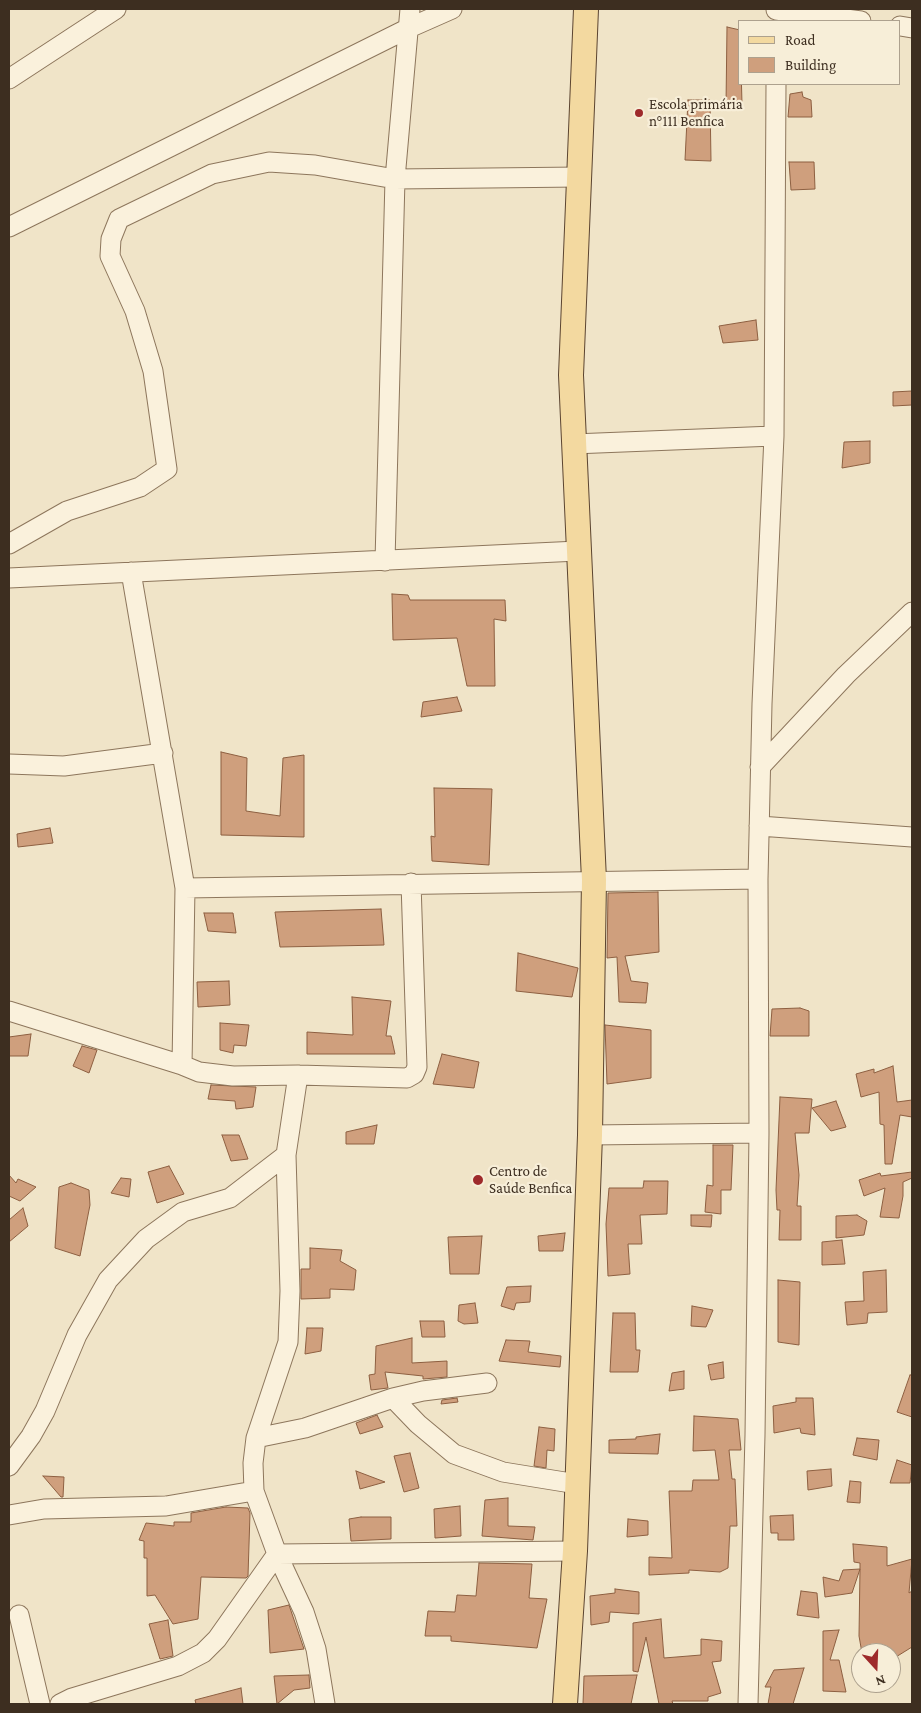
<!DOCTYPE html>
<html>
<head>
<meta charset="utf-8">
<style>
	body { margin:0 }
	#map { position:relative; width:921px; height:1713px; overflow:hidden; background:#f0e4c8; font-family:"Crimson Pro",serif }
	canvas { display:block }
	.frame { position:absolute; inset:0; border:10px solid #3d2e20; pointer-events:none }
	.legend { position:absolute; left:738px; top:20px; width:162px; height:65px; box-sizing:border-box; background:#f7eed8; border:1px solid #ada18e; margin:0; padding:6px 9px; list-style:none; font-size:15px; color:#3d2e20 }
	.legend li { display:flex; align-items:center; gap:10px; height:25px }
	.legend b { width:25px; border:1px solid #ada18e }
	.north { position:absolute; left:851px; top:1643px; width:50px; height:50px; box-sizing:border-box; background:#f7eed8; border:1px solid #ada18e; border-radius:50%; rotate:160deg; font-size:14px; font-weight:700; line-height:20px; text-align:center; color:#3d2e20 }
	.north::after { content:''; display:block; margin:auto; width:18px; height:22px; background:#9e2a2b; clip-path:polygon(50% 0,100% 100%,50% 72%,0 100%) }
</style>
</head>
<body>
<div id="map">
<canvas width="921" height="1713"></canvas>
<div class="frame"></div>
<ul class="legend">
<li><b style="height:6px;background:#f3d9a0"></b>Road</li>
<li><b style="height:14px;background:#cf9f7d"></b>Building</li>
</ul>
<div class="north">N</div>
</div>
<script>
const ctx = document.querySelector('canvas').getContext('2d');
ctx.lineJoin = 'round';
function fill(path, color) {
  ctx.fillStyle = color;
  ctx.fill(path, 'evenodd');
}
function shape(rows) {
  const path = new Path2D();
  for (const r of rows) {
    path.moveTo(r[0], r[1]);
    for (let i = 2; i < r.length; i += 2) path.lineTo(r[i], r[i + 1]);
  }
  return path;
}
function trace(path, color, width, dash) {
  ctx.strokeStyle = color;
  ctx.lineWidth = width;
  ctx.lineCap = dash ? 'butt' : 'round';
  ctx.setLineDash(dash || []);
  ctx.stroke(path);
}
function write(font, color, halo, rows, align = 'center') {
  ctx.font = font + ' "Crimson Pro",serif';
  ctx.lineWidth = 4.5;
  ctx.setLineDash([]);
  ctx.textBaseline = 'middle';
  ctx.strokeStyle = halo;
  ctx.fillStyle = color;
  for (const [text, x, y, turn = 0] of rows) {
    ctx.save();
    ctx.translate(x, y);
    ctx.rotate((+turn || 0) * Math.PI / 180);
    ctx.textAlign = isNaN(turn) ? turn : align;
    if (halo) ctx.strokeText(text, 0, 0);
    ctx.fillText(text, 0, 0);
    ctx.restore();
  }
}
const building = shape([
	[727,27,740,30,742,104,726,105,727,27],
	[802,92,803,97,811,100,812,117,788,117,790,94,802,92],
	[688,100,710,100,711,161,685,160,688,100],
	[789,162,814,162,815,189,791,190,789,162],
	[756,320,758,340,723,343,719,326,756,320],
	[912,391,912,405,893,406,893,392,912,391],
	[870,441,870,463,842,468,844,442,870,441],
	[392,594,408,595,410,600,505,600,506,621,494,619,495,686,467,686,457,638,393,640,392,594],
	[457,697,462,711,421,717,423,702,457,697],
	[221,752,247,758,246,811,280,816,283,758,304,755,304,837,221,835,221,752],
	[434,788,492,789,489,865,432,861,431,836,435,837,434,788],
	[50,828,53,843,18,847,17,834,50,828],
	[658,892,659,952,625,956,631,981,648,983,646,1003,619,1002,617,957,607,958,608,893,658,892],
	[381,909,384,945,280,947,275,912,381,909],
	[204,913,233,913,236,933,208,931,204,913],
	[518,953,578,968,572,997,516,991,518,953],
	[229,981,230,1005,198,1007,197,982,229,981],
	[352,997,391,1001,386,1036,391,1036,395,1054,307,1054,307,1032,353,1035,352,997],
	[800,1008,809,1011,809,1036,770,1036,772,1009,800,1008],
	[220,1023,249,1025,246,1046,234,1045,233,1053,220,1050,220,1023],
	[605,1025,651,1030,651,1078,607,1084,605,1025],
	[31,1034,28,1056,9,1056,9,1037,31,1034],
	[82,1046,97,1050,89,1073,73,1066,82,1046],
	[442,1054,479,1062,474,1088,433,1084,442,1054],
	[893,1066,897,1102,912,1100,912,1117,900,1115,892,1164,885,1164,884,1125,880,1124,879,1092,861,1097,856,1074,874,1069,874,1073,893,1066],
	[211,1085,256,1087,253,1107,236,1109,235,1101,208,1099,211,1085],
	[780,1097,812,1099,809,1133,795,1133,799,1175,797,1206,801,1206,801,1240,779,1240,780,1210,777,1210,776,1190,780,1097],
	[836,1101,846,1127,831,1131,812,1108,836,1101],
	[377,1125,374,1144,346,1144,346,1132,377,1125],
	[222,1135,239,1135,248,1159,231,1161,222,1135],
	[713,1145,733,1145,731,1190,721,1190,721,1214,705,1212,707,1185,713,1186,713,1145],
	[169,1166,184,1194,157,1203,148,1172,169,1166],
	[912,1172,912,1178,903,1182,903,1196,899,1218,880,1217,885,1188,864,1196,859,1180,880,1173,881,1176,912,1172],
	[9,1175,16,1183,18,1179,36,1187,20,1201,9,1196,9,1175],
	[121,1178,131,1179,129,1197,111,1193,121,1178],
	[644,1181,668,1181,667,1214,640,1215,642,1244,628,1244,630,1274,608,1276,606,1224,609,1188,643,1188,644,1181],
	[71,1183,89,1190,90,1205,80,1256,55,1248,59,1187,71,1183],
	[23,1208,28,1226,9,1242,9,1220,23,1208],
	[691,1215,712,1215,711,1227,691,1226,691,1215],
	[857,1215,867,1221,864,1235,836,1238,836,1216,857,1215],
	[565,1233,563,1251,539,1251,538,1236,565,1233],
	[482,1236,479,1274,450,1274,448,1237,482,1236],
	[842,1240,845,1264,822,1265,822,1242,842,1240],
	[310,1248,342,1250,340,1261,356,1270,354,1290,330,1289,330,1298,301,1299,301,1269,310,1269,310,1248],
	[886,1270,887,1312,868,1313,867,1323,847,1325,845,1302,864,1301,863,1272,886,1270],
	[778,1280,800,1282,799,1345,778,1342,778,1280],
	[531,1286,530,1302,516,1303,514,1310,501,1306,507,1287,531,1286],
	[475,1303,478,1323,464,1324,458,1321,459,1305,475,1303],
	[692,1306,713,1310,706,1327,691,1326,692,1306],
	[613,1313,635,1313,636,1350,640,1350,638,1372,610,1372,613,1313],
	[420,1321,444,1321,445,1337,422,1337,420,1321],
	[307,1328,323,1328,321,1351,305,1354,307,1328],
	[412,1338,412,1363,447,1361,447,1377,423,1379,423,1376,385,1372,388,1388,371,1390,369,1375,375,1374,376,1346,412,1338],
	[506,1340,530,1341,528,1352,561,1356,560,1367,499,1361,506,1340],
	[723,1362,724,1378,711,1380,708,1365,723,1362],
	[684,1371,684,1389,669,1391,672,1373,684,1371],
	[910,1375,912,1375,912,1417,897,1412,910,1375],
	[457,1398,458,1402,441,1404,442,1400,457,1398],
	[796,1398,813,1398,815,1435,801,1433,800,1428,774,1433,773,1406,796,1402,796,1398],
	[377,1415,383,1427,360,1434,356,1423,377,1415],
	[694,1416,738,1419,741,1450,729,1450,732,1479,735,1479,737,1526,730,1526,728,1568,720,1572,689,1570,689,1573,649,1575,649,1557,672,1558,669,1491,692,1491,693,1480,719,1480,715,1450,693,1451,694,1416],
	[539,1427,555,1429,554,1451,547,1450,546,1468,534,1466,539,1427],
	[660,1434,658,1454,609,1453,609,1440,636,1439,636,1437,660,1434],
	[857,1438,879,1440,877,1460,853,1455,857,1438],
	[410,1453,419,1488,404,1492,394,1456,410,1453],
	[897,1460,912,1465,910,1483,890,1483,897,1460],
	[831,1469,832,1486,808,1490,807,1471,831,1469],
	[356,1471,385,1482,360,1489,356,1471],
	[43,1476,64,1477,63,1497,61,1497,43,1476],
	[850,1481,861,1482,860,1503,847,1502,850,1481],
	[508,1498,508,1526,535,1527,533,1540,482,1536,485,1500,508,1498],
	[460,1506,461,1536,435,1538,434,1509,460,1506],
	[226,1507,248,1508,250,1513,248,1576,246,1578,201,1577,198,1619,173,1624,155,1595,147,1596,147,1558,144,1558,144,1541,139,1540,146,1523,174,1526,174,1522,191,1522,191,1513,226,1507],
	[793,1515,794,1540,778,1540,778,1533,771,1533,770,1516,793,1515],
	[361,1517,391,1517,391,1539,351,1541,349,1519,361,1517],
	[628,1519,648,1521,648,1535,627,1537,628,1519],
	[853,1544,887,1547,887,1566,912,1559,909,1593,912,1591,912,1647,891,1660,891,1653,862,1653,859,1636,860,1569,852,1593,825,1597,823,1577,839,1581,843,1570,860,1569,860,1563,854,1562,853,1544],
	[479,1563,532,1564,529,1598,547,1599,537,1648,451,1641,451,1636,425,1636,428,1611,455,1612,457,1595,476,1596,479,1563],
	[615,1589,639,1592,639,1614,610,1612,609,1622,591,1625,590,1596,615,1593,615,1589],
	[801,1591,817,1593,819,1618,797,1615,801,1591],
	[289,1605,304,1649,270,1653,268,1610,289,1605],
	[661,1619,664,1658,701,1655,701,1639,722,1641,721,1661,712,1662,721,1693,708,1697,708,1701,672,1701,673,1704,659,1704,646,1637,638,1672,633,1671,633,1623,661,1619],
	[168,1620,173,1656,160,1659,149,1624,168,1620],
	[839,1630,830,1660,839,1660,846,1692,823,1691,823,1631,839,1630],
	[804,1668,793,1704,768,1704,771,1687,765,1687,774,1670,804,1668],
	[309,1675,310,1688,294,1690,277,1704,274,1676,309,1675],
	[637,1675,631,1704,583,1704,584,1676,637,1675],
	[241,1688,243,1704,196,1704,195,1700,241,1688]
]);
fill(building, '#cf9f7d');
trace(building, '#8d5f41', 1);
const minor = shape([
	[776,10,861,21],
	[900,26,912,28],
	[9,79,116,9],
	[9,227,409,28,452,9],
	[573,444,774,436],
	[9,544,67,511,140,487,167,469,153,371,135,311,110,256,111,239,119,219,212,174,269,162,315,165,395,179,580,177],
	[385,561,395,179,410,9],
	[131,572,185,888,182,1065,199,1072,233,1076,298,1075,407,1078,414,1074,417,1067,411,883],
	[9,578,578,551],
	[9,764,64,766,163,753],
	[760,767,846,675,912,612],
	[759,826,912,837],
	[185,888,758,879],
	[9,1011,182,1065],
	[298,1075,286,1155,290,1291,288,1342,256,1438,253,1463,254,1491,277,1554,304,1612,316,1649,325,1704],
	[590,1135,759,1133],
	[393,1398,418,1424,454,1454,503,1472,577,1484],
	[256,1438,305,1428,393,1398,423,1391,487,1383],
	[9,1466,31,1436,45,1411,77,1335,108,1280,146,1239,183,1212,230,1198,286,1155],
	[9,1515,44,1509,166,1506,254,1491],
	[19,1615,40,1704],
	[60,1704,72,1698,178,1666,203,1653,217,1639,277,1554,575,1551],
	[748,1704,755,1435,759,1133,758,879,762,704,774,436,776,84]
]);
const major = shape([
	[565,1704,575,1551,590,1135,594,880,571,375,586,9]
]);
trace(minor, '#8d765c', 21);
trace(major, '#5b4430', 26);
trace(minor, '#faf1dc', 19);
trace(major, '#f3d9a0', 24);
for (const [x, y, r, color] of [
	[639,113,5,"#9e2a2b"],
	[478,1180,6,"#9e2a2b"]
]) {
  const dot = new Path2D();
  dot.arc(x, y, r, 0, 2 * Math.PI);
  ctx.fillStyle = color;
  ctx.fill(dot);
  trace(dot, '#f7eed8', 2);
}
write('15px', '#3d2e20', '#f7eed8', [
	["Escola primária",649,104],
	["n°111 Benfica",649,121],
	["Centro de",489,1171],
	["Saúde Benfica",489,1188]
], 'left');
</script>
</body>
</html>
